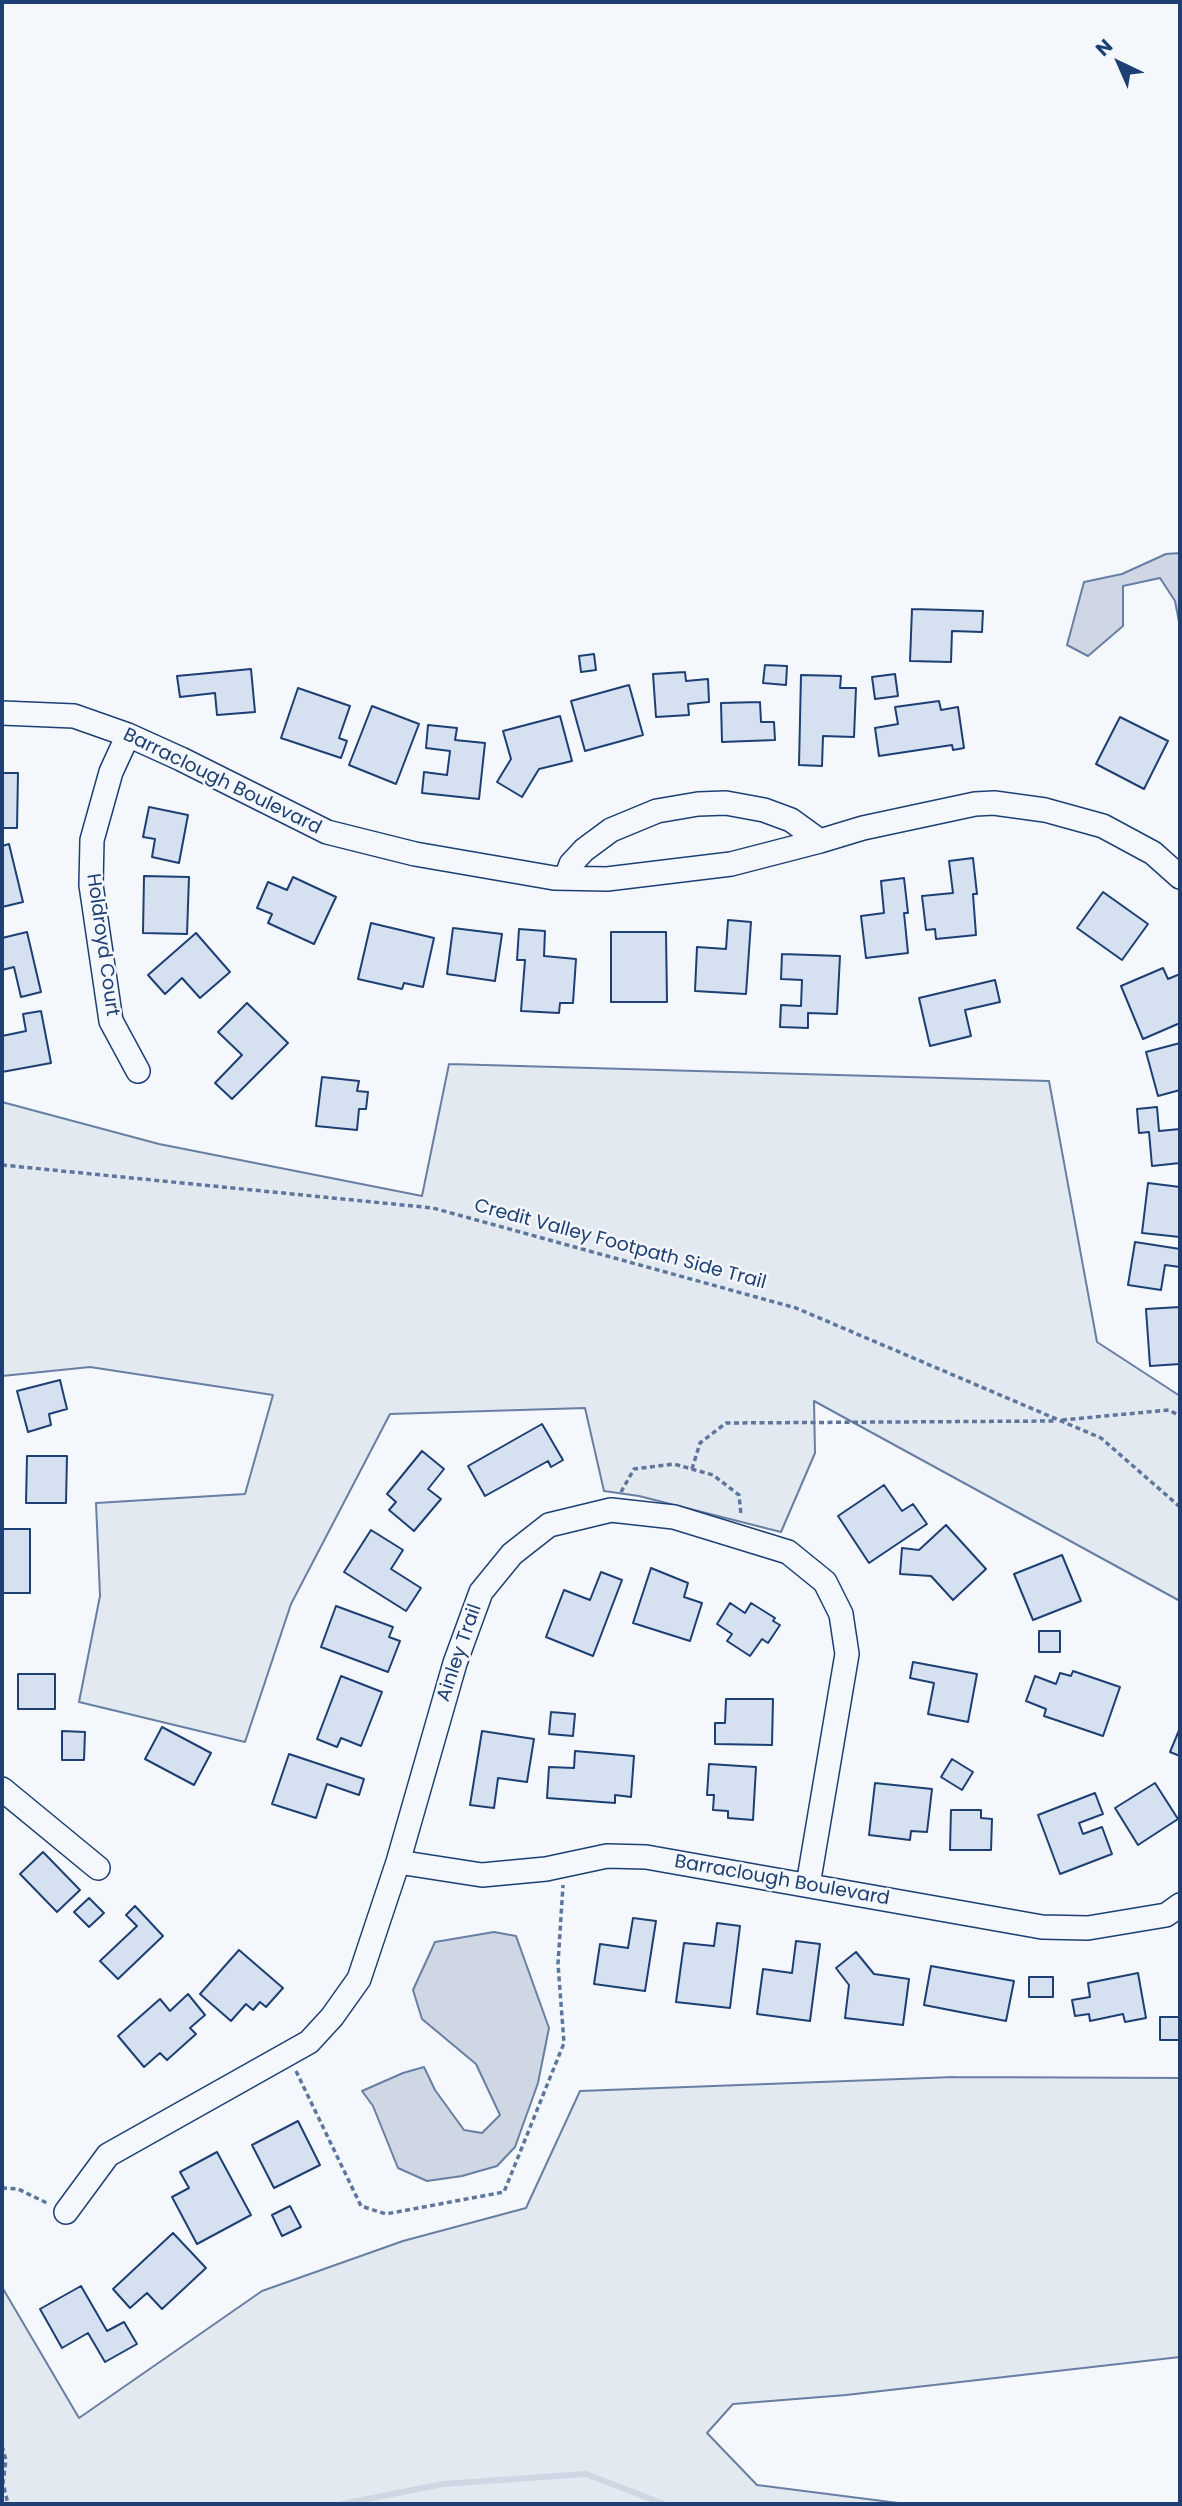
<!DOCTYPE html>
<html>
<head>
<meta charset="utf-8">
<style>
	body { margin:0 }
	#map { position:relative; width:1182px; height:2506px; overflow:hidden; background:#f4f7fb; font-family:Poppins,sans-serif }
	canvas { display:block }
	.frame { position:absolute; inset:0; border:4px solid #1d3f73; pointer-events:none }
	.north { position:absolute; left:1084px; top:28px; width:70px; height:70px; -webkit-text-stroke:5px #f4f7fb; paint-order:stroke; rotate:316deg; font-size:19px; font-weight:700; line-height:28px; text-align:center; color:#1d3f73 }
	.north::after { content:''; display:block; margin:auto; width:24px; height:32px; background:#1d3f73; clip-path:polygon(50% 0,100% 100%,50% 72%,0 100%) }
</style>
</head>
<body>
<div id="map">
<canvas width="1182" height="2506"></canvas>
<div class="frame"></div>
<div class="north">N</div>
</div>
<script>
const ctx = document.querySelector('canvas').getContext('2d');
ctx.lineJoin = 'round';
function fill(path, color) {
  ctx.fillStyle = color;
  ctx.fill(path, 'evenodd');
}
function shape(rows) {
  const path = new Path2D();
  for (const r of rows) {
    path.moveTo(r[0], r[1]);
    for (let i = 2; i < r.length; i += 2) path.lineTo(r[i], r[i + 1]);
  }
  return path;
}
function trace(path, color, width, dash) {
  ctx.strokeStyle = color;
  ctx.lineWidth = width;
  ctx.lineCap = dash ? 'butt' : 'round';
  ctx.setLineDash(dash || []);
  ctx.stroke(path);
}
function write(font, color, halo, rows, align = 'center') {
  ctx.font = font + ' Poppins,sans-serif';
  ctx.lineWidth = 5;
  ctx.setLineDash([]);
  ctx.textBaseline = 'middle';
  ctx.strokeStyle = halo;
  ctx.fillStyle = color;
  for (const [text, x, y, turn = 0] of rows) {
    ctx.save();
    ctx.translate(x, y);
    ctx.rotate((+turn || 0) * Math.PI / 180);
    ctx.textAlign = isNaN(turn) ? turn : align;
    if (halo) ctx.strokeText(text, 0, 0);
    ctx.fillText(text, 0, 0);
    ctx.restore();
  }
}
const green = shape([
	[449,1064,1049,1081,1097,1342,1180,1396,1180,1601,814,1401,815,1453,781,1532,639,1496,604,1491,585,1408,390,1414,291,1604,245,1742,79,1702,100,1596,96,1503,245,1494,273,1395,90,1367,2,1376,2,1102,159,1144,422,1196,449,1064],
	[954,2077,1180,2078,1180,2357,846,2395,733,2404,707,2433,757,2485,906,2504,2,2504,2,2287,79,2418,262,2291,403,2241,526,2208,580,2091,954,2077]
]);
fill(green, '#e3e9f0');
trace(green, '#687fa3', 2);
const water = shape([
	[1180,553,1180,627,1175,601,1160,578,1123,586,1123,626,1088,656,1067,645,1084,582,1122,574,1166,554,1180,553],
	[494,1932,516,1936,549,2028,538,2083,515,2147,497,2166,462,2176,427,2181,398,2168,373,2106,362,2091,403,2073,424,2067,435,2090,464,2130,482,2133,500,2115,476,2064,422,2019,413,1990,435,1942,494,1932]
]);
fill(water, '#cfd7e4');
trace(water, '#687fa3', 2);
trace(shape([
	[342,2504,443,2484,586,2474,664,2504]
]), '#cfd7e4', 6);
const building = shape([
	[912,609,983,611,982,632,952,631,951,662,910,661,912,609],
	[594,654,596,670,581,672,579,656,594,654],
	[765,665,787,666,786,685,763,683,765,665],
	[251,669,255,712,217,715,215,693,180,697,177,676,251,669],
	[685,672,686,681,708,679,709,702,688,704,689,715,656,717,653,674,685,672],
	[895,674,898,696,875,699,872,677,895,674],
	[801,675,841,676,840,688,856,688,854,737,823,736,822,766,799,765,801,675],
	[629,685,643,735,585,751,571,701,629,685],
	[298,688,350,706,339,738,347,741,341,758,281,738,298,688],
	[939,701,941,710,958,707,964,748,953,750,952,745,879,756,875,728,898,724,895,707,939,701],
	[760,702,761,722,774,722,775,740,722,742,721,703,760,702],
	[372,706,419,724,396,784,349,765,372,706],
	[560,716,572,761,539,769,522,797,497,782,511,759,503,731,560,716],
	[1120,717,1168,741,1144,789,1096,764,1120,717],
	[428,725,457,728,455,740,485,743,479,799,422,793,424,772,447,775,450,751,426,748,428,725],
	[2,773,18,773,17,828,2,828,2,773],
	[149,807,188,815,179,863,152,857,155,839,143,837,149,807],
	[9,844,23,902,2,907,2,846,9,844],
	[973,858,977,894,973,894,976,935,936,939,935,929,926,930,922,896,953,893,949,861,973,858],
	[144,876,189,877,187,934,143,933,144,876],
	[293,877,336,897,314,944,268,923,272,914,257,908,268,882,287,890,293,877],
	[904,878,908,913,904,913,908,953,866,958,861,916,884,913,881,881,904,878],
	[1103,892,1148,924,1122,960,1077,928,1103,892],
	[728,920,751,922,746,994,695,991,697,947,726,949,728,920],
	[371,923,434,938,423,987,404,983,402,989,358,979,371,923],
	[453,928,502,934,495,981,447,974,453,928],
	[519,929,545,931,544,956,576,959,573,1003,560,1003,559,1013,521,1011,525,960,517,960,519,929],
	[27,932,41,992,21,997,14,967,2,970,2,938,27,932],
	[611,932,666,932,667,1002,611,1002,611,932],
	[196,933,230,972,200,998,182,978,165,994,148,975,196,933],
	[782,954,840,956,837,1014,808,1013,808,1028,780,1027,781,1005,801,1006,802,980,781,979,782,954],
	[1163,968,1168,979,1180,974,1180,1023,1143,1039,1121,986,1163,968],
	[995,980,1000,1002,965,1010,971,1036,930,1046,919,998,995,980],
	[247,1003,288,1043,232,1099,215,1083,242,1055,218,1032,247,1003],
	[41,1011,51,1063,2,1072,2,1034,2,1036,26,1031,23,1014,41,1011],
	[1180,1043,1180,1090,1158,1096,1146,1052,1180,1043],
	[322,1077,359,1081,357,1091,368,1092,366,1109,359,1109,357,1130,316,1126,322,1077],
	[1157,1107,1159,1131,1180,1129,1180,1163,1152,1166,1149,1132,1139,1133,1137,1109,1157,1107],
	[1148,1183,1180,1187,1180,1237,1142,1233,1148,1183],
	[1135,1242,1180,1249,1180,1267,1165,1265,1161,1290,1128,1285,1135,1242],
	[1180,1307,1180,1364,1150,1366,1146,1309,1180,1307],
	[60,1380,67,1409,49,1414,51,1425,28,1432,17,1391,60,1380],
	[542,1424,563,1460,551,1467,548,1461,485,1496,468,1466,542,1424],
	[422,1451,444,1469,428,1489,441,1499,414,1531,389,1510,396,1502,387,1494,422,1451],
	[27,1456,67,1456,66,1503,26,1503,27,1456],
	[884,1485,902,1511,913,1504,927,1524,869,1563,838,1516,884,1485],
	[946,1525,986,1569,953,1600,931,1576,900,1574,902,1548,919,1550,946,1525],
	[2,1529,30,1529,30,1593,2,1593,2,1529],
	[371,1530,403,1550,391,1569,421,1588,406,1611,344,1572,371,1530],
	[1062,1555,1081,1601,1033,1620,1014,1574,1062,1555],
	[651,1568,688,1583,684,1597,702,1603,690,1641,633,1623,651,1568],
	[601,1572,622,1580,593,1656,546,1637,564,1590,590,1600,601,1572],
	[730,1603,745,1613,751,1603,775,1618,773,1621,780,1625,768,1643,762,1639,750,1656,727,1641,732,1634,717,1624,730,1603],
	[336,1606,393,1627,389,1637,400,1641,388,1672,321,1647,336,1606],
	[1039,1631,1060,1631,1060,1652,1039,1652,1039,1631],
	[913,1662,977,1674,968,1722,928,1714,934,1683,910,1678,913,1662],
	[1073,1671,1120,1687,1103,1736,1044,1716,1046,1709,1026,1701,1035,1676,1056,1684,1060,1673,1071,1676,1073,1671],
	[18,1674,55,1674,55,1709,18,1709,18,1674],
	[341,1676,382,1692,361,1746,341,1738,337,1747,317,1739,341,1676],
	[726,1699,773,1699,772,1745,715,1744,715,1723,725,1723,726,1699],
	[551,1712,575,1714,573,1736,549,1734,551,1712],
	[162,1727,211,1753,194,1785,145,1759,162,1727],
	[1180,1728,1180,1756,1170,1752,1180,1728],
	[62,1731,85,1732,84,1760,62,1760,62,1731],
	[482,1731,534,1739,527,1782,498,1778,494,1808,470,1805,482,1731],
	[575,1751,634,1756,631,1797,615,1795,615,1803,547,1798,549,1767,574,1768,575,1751],
	[289,1754,364,1779,359,1795,327,1784,316,1818,272,1804,289,1754],
	[952,1759,973,1772,962,1790,941,1777,952,1759],
	[709,1764,756,1767,753,1820,728,1818,728,1811,713,1810,714,1795,707,1795,709,1764],
	[875,1783,932,1789,927,1832,911,1831,910,1840,869,1835,875,1783],
	[1155,1783,1178,1819,1138,1845,1115,1808,1155,1783],
	[1095,1793,1103,1814,1079,1823,1083,1834,1102,1827,1112,1854,1060,1874,1038,1815,1095,1793],
	[951,1810,981,1810,981,1818,992,1819,991,1850,950,1850,951,1810],
	[43,1852,80,1890,57,1912,20,1874,43,1852],
	[89,1898,104,1913,89,1927,74,1912,89,1898],
	[135,1906,163,1936,118,1979,100,1961,137,1926,126,1915,135,1906],
	[633,1918,656,1921,645,1991,594,1984,600,1944,628,1948,633,1918],
	[717,1923,740,1926,730,2008,676,2002,684,1943,714,1946,717,1923],
	[796,1941,820,1944,810,2021,757,2014,763,1969,792,1973,796,1941],
	[239,1950,283,1988,266,2007,260,2002,253,2010,246,2004,231,2021,200,1994,239,1950],
	[856,1952,874,1974,909,1979,903,2025,845,2018,849,1985,836,1968,856,1952],
	[931,1966,1014,1981,1006,2021,924,2005,931,1966],
	[1138,1973,1146,2018,1125,2022,1123,2014,1090,2021,1089,2014,1075,2016,1072,2000,1090,1997,1088,1983,1138,1973],
	[1029,1977,1053,1977,1053,1997,1029,1997,1029,1977],
	[188,1994,205,2015,190,2028,196,2034,167,2060,160,2053,144,2067,118,2036,160,1999,170,2011,188,1994],
	[1160,2017,1180,2017,1180,2040,1160,2040,1160,2017],
	[298,2121,320,2165,274,2188,252,2145,298,2121],
	[217,2152,251,2215,197,2244,172,2197,189,2188,180,2172,217,2152],
	[290,2206,301,2227,282,2236,272,2215,290,2206],
	[173,2233,206,2268,162,2309,147,2293,130,2308,113,2289,173,2233],
	[81,2286,107,2331,124,2322,137,2344,105,2362,88,2333,62,2348,40,2309,81,2286]
]);
fill(building, '#d5e0f0');
trace(building, '#1d3f73', 2);
const minor = shape([
	[2,713,74,716,128,735,181,759,327,832,415,854,554,878,607,879,731,864,820,841,863,828,975,804,994,803,1045,810,1103,826,1153,853,1180,877],
	[128,735,111,772,92,840,91,885,111,1021,138,1071],
	[566,878,571,864,584,850,611,830,657,811,698,804,726,803,764,810,791,820,820,841],
	[2,1789,98,1868],
	[398,1862,482,1875,546,1869,607,1856,646,1857,1042,1927,1088,1928,1166,1915,1180,1905],
	[66,2212,108,2155,309,2042,332,2017,359,1979,398,1862,455,1663,481,1592,512,1554,549,1525,611,1510,674,1517,788,1552,825,1582,841,1614,847,1654,808,1885]
]);
trace(minor, '#1d3f73', 26);
trace(shape([
	[2,1165,433,1208,796,1308,1101,1438,1180,1507],
	[1062,1420,1169,1410,1180,1416],
	[692,1469,700,1443,726,1423,1054,1421],
	[621,1492,634,1469,674,1464,713,1475,739,1495,741,1515],
	[296,2071,361,2206,386,2214,504,2192,564,2043,558,1964,563,1885],
	[2,2188,18,2189,49,2204],
	[2,2446,6,2460,3,2483,8,2504]
]), '#5e769c', 3.5, [5, 3.5]);
trace(minor, '#f4f7fb', 23);
write('19px', '#1d3f73', '#f4f7fb', [
	["Barraclough Boulevard",222,782,26],
	["Holdroyd Court",102,945,82],
	["Credit Valley Footpath Side Trail",620,1245,15],
	["Ainley Trail",460,1653,-71],
	["Barraclough Boulevard",782,1881,10]
]);
</script>
</body>
</html>
